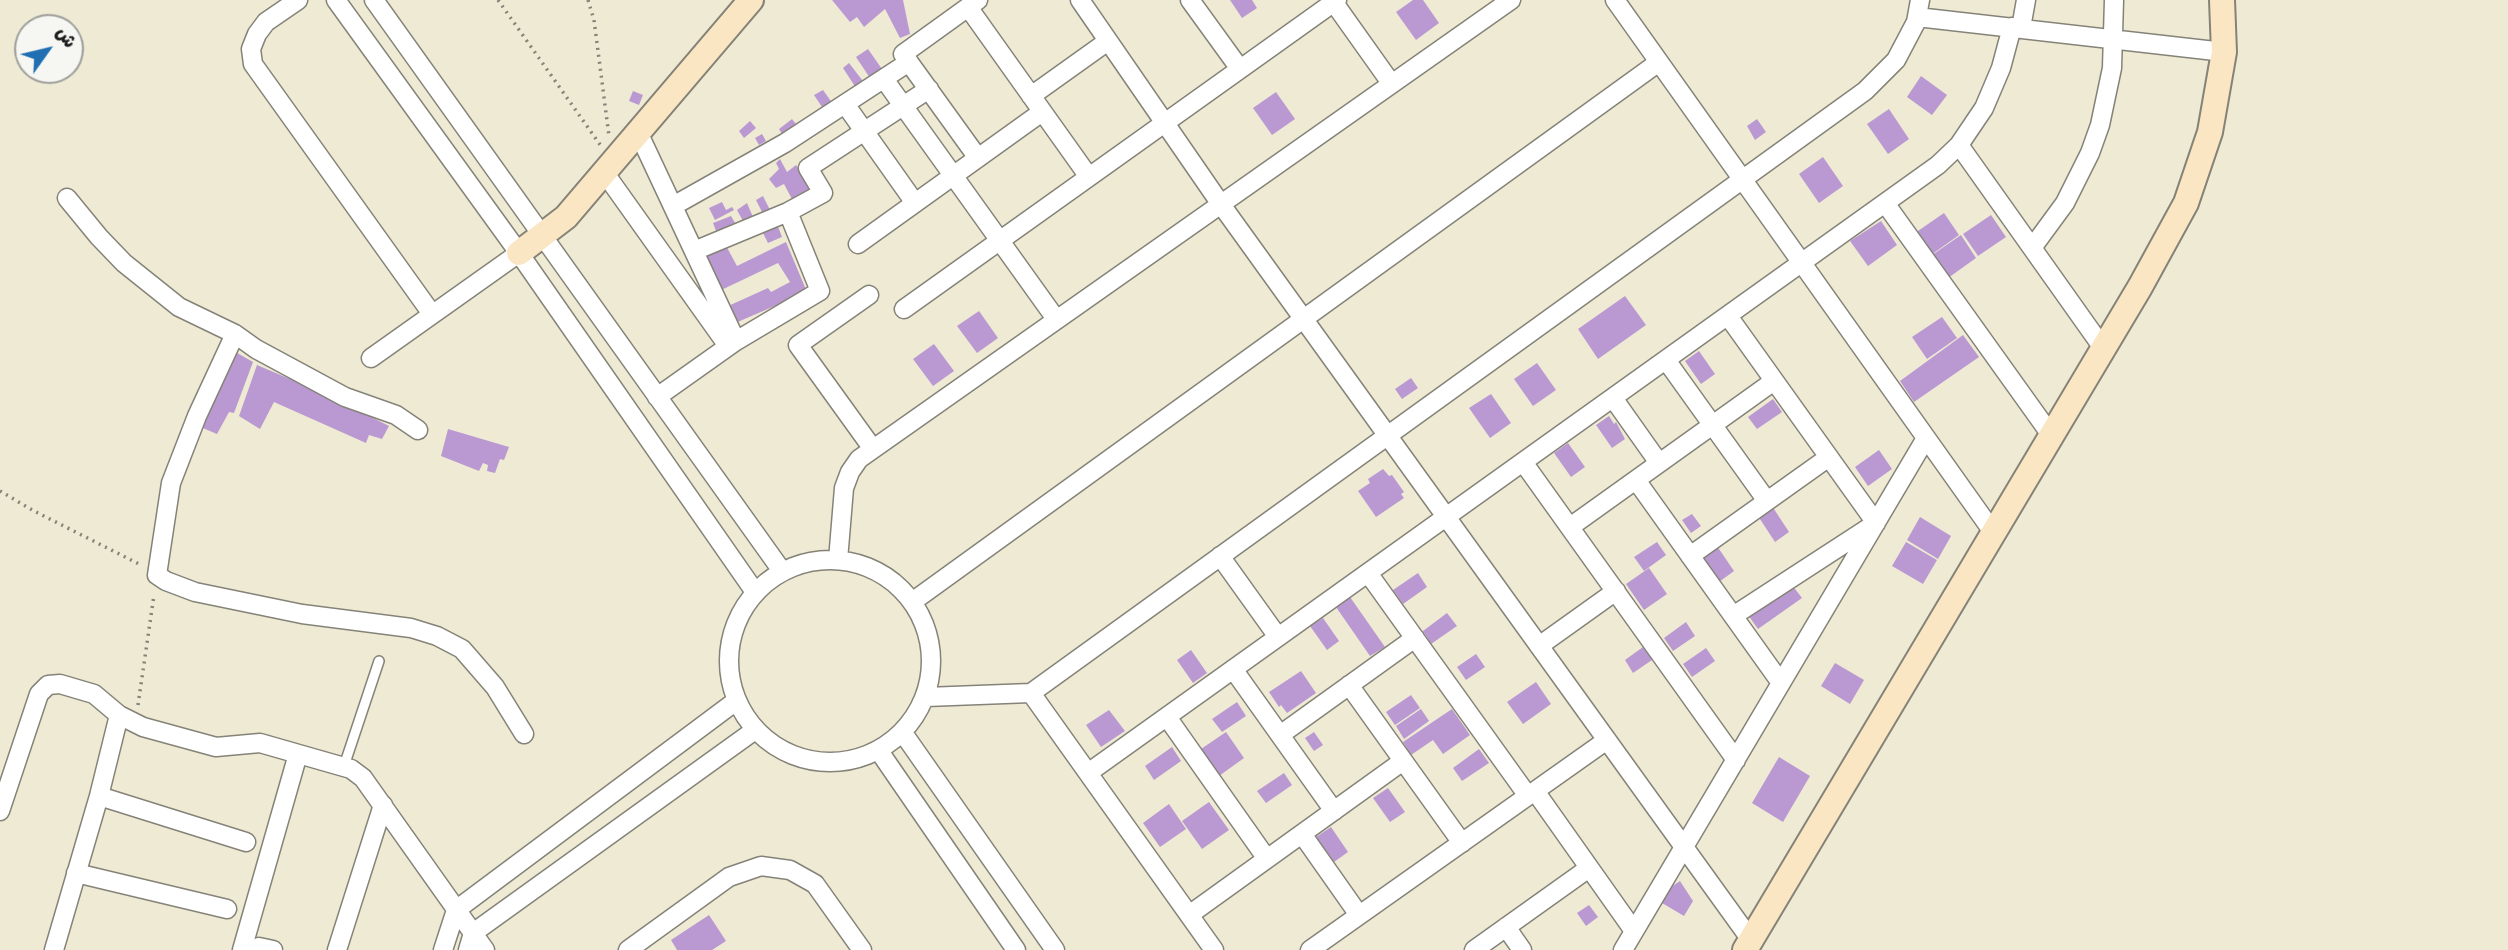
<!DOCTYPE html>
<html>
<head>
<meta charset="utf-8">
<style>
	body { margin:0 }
	#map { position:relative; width:2508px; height:950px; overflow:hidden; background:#eeead4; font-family:"Indie Flower","Playpen Sans Arabic",sans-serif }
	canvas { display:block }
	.north { position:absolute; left:14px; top:14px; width:70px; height:70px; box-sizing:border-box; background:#f6f6f2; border:2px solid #9f9f9c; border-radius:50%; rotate:56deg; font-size:19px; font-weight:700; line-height:28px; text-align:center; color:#1c1c1c }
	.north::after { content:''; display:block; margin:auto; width:24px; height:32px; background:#1f6fb2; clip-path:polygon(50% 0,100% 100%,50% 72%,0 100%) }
</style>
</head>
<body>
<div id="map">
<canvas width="2508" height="950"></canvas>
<div class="north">ش</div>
</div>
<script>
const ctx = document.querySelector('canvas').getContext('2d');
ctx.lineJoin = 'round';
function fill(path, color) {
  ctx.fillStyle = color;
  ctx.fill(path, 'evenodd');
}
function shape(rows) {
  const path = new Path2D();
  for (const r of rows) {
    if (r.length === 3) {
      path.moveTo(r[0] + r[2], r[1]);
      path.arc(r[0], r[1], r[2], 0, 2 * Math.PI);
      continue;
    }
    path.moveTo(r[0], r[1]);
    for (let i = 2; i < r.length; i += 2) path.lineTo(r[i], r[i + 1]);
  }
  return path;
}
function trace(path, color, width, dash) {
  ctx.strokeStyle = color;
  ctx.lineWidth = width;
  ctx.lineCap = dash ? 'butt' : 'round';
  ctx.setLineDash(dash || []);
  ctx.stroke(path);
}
fill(shape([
	[832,0,903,0,910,34,900,38,885,9,864,27,857,17,850,22],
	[1230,0,1252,0,1257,8,1242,18],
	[1413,0,1423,0,1439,23,1416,40,1396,12],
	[868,49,884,72,872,81,856,57],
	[849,63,866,85,858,91,843,68],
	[1921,76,1947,95,1932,115,1907,97],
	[823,90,833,104,824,110,814,95],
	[633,91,643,95,639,105,629,101],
	[1276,92,1295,119,1272,135,1253,108],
	[1889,109,1909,139,1888,154,1867,124],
	[792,119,796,124,788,129,791,135,785,139,779,129],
	[1757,119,1766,132,1755,140,1747,126],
	[750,121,756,128,744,138,739,131],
	[762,134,766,141,759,145,755,138],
	[1823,157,1843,186,1819,203,1799,174],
	[780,159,787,172,796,165,813,190,793,201,784,184,776,188,769,179,779,169,776,163],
	[763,196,770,210,763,214,756,200],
	[722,202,726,210,732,207,734,210,715,220,709,208],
	[747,203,753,217,744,223,737,210],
	[1944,213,1959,235,1931,255,1915,233],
	[1991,215,2006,237,1978,256,1963,234],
	[731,216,738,228,718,236,713,223],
	[1881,221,1897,245,1868,266,1850,241],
	[777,224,782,237,768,243,762,231],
	[1961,235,1976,258,1948,278,1932,255],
	[724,242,737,266,786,242,807,292,733,324,726,307,768,288,771,292,790,282,778,263,715,293,699,253],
	[1625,296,1646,325,1598,359,1578,329],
	[979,311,998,338,977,353,957,326],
	[1942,317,1957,338,1927,359,1912,337],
	[1963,335,1979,357,1914,402,1900,381],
	[934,344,954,371,933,386,913,359],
	[232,350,253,362,234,413,229,412,217,434,198,426],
	[1699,351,1715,374,1701,384,1685,361],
	[1537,363,1556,390,1533,406,1514,379],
	[257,365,330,396,389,426,382,439,369,435,366,443,274,402,260,429,239,416],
	[1411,378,1418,388,1402,399,1395,389],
	[1491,394,1511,423,1490,438,1469,408],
	[1773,399,1782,412,1757,429,1748,417],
	[1609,416,1614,424,1616,422,1625,439,1612,448,1596,425],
	[448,429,509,447,504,460,500,459,495,473,487,471,488,465,483,463,479,471,441,456],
	[1568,443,1585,467,1571,477,1554,453],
	[1879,450,1892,469,1868,486,1855,467],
	[1383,469,1389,476,1392,475,1404,492,1401,494,1404,498,1376,517,1358,491,1370,483,1368,479],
	[1772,506,1789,532,1775,542,1758,516],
	[1692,514,1701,526,1691,533,1682,520],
	[1920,517,1951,536,1938,559,1907,540],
	[1657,542,1666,555,1644,571,1634,557],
	[1906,542,1937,560,1923,584,1892,566],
	[1717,546,1734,571,1719,582,1703,559],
	[1649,568,1667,594,1644,610,1626,584],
	[1418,573,1427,587,1403,604,1393,590],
	[1792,585,1802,598,1758,629,1748,615],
	[1350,597,1385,647,1370,656,1336,607],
	[1447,613,1457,626,1431,644,1423,631],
	[1323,618,1339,641,1327,650,1310,626],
	[1686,622,1695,636,1673,651,1664,638],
	[1643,647,1652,660,1633,673,1625,660],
	[1706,648,1715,661,1692,677,1683,664],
	[1191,650,1207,673,1193,683,1177,660],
	[1476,654,1485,667,1466,680,1457,667],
	[1835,663,1864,680,1850,704,1821,686],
	[1301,671,1316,693,1287,713,1281,705,1279,707,1269,692],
	[1536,682,1551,704,1523,724,1507,702],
	[1411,695,1420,708,1395,725,1386,712],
	[1237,702,1246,716,1222,732,1212,719],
	[1421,709,1429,721,1404,739,1396,726],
	[1452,709,1470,735,1443,754,1433,740,1411,755,1403,742],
	[1109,710,1125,731,1101,747,1086,725],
	[1226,732,1244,758,1219,776,1201,749],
	[1314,732,1323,745,1314,751,1305,738],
	[1172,747,1181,761,1154,780,1145,766],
	[1479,749,1489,763,1462,781,1453,768],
	[1779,757,1810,776,1783,822,1752,803],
	[1284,773,1292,785,1266,803,1257,791],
	[1388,788,1405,812,1390,822,1373,798],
	[1209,802,1229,830,1202,849,1182,821],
	[1169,804,1186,829,1160,847,1143,823],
	[1331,827,1348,852,1334,862,1316,837],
	[1680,881,1693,901,1684,916,1662,903,1671,887],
	[1589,905,1598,917,1586,926,1577,913],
	[709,915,726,941,712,950,677,950,671,940]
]), '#ba99d2');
const lane = shape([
	[344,766,379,661]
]);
const street = shape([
	[298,0,266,22,257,34,251,49,253,64,432,314],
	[336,0,519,253,755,592],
	[374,0,782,571],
	[1080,0,1220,203,1751,940],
	[1190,0,1240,69],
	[1332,0,1391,83],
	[1615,0,1993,532],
	[968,7,1089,177],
	[1917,17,2224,52],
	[2021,28,2026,0],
	[884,79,1056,319],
	[1031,96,1108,41],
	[845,104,915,203],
	[638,132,736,341],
	[1959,145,2103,348],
	[978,158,903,54,978,0],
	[604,172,728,346],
	[67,198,99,237,124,263,179,307,235,334,256,349,345,397,396,415,418,430],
	[1885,203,2051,435],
	[673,206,785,143,909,62],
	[858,244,1042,112],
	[2032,248,2065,203,2090,153,2100,125,2112,68,2114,0],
	[694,251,788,212,823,193,808,168,929,89],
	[869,295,798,345,873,449],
	[904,309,1337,0],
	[1728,316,1876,523,1733,616],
	[235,334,197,416,171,483,157,575,166,581,195,592,302,614,411,628,437,636,462,649,495,687,524,734],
	[371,358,519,253],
	[1666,360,1767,501],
	[657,397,736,341,820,291,788,212],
	[1613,398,1659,463],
	[1523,462,1736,760],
	[1636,480,1781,683],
	[1570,527,1774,381],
	[1220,556,1278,637],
	[1690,556,1829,457],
	[830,661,101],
	[838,560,844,488,850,472,859,459,1511,0],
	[1368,573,1528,796],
	[912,602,1659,62],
	[1539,646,1616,591],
	[1233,669,1334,811],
	[1349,685,1462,843],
	[1031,693,1214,950],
	[926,697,1031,693,1865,91,1896,60,1916,22,1920,0],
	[1167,717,1267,859],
	[903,733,1055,950],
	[1280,735,1415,638],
	[879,751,1016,950],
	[1088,773,1938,165,1959,145,1984,108,2001,68,2012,27],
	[1535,791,1634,931],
	[99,796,246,842],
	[0,811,39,694,48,685,60,684,94,694,119,715,143,727,216,747,260,743,351,769,363,778,485,950],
	[1302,834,1359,915],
	[76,873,227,909],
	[1189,915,1403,761],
	[1506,927,1522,950],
	[259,947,273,950],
	[54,950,99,796,119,715],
	[242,950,298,754],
	[337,950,383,805],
	[443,950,456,910,736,701],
	[468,950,473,933,755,730],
	[628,950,729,877,761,866,790,870,815,884,862,950],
	[1310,950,1607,740],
	[1474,950,1589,868],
	[1623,950,1926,438]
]);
const secondary = shape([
	[519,253,566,217,751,0],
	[1745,950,2140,287,2186,203,2210,132,2224,52,2222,0]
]);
trace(lane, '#858378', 12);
trace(street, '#858378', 21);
trace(secondary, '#858378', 28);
trace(shape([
	[498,0,601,146],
	[588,0,594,20,609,136],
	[0,491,34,511,141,565],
	[138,705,154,595]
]), '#858378', 3.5, [2, 5]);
trace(lane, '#fff', 9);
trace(street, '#fff', 18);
trace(secondary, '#fbe6c4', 24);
</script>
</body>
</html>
